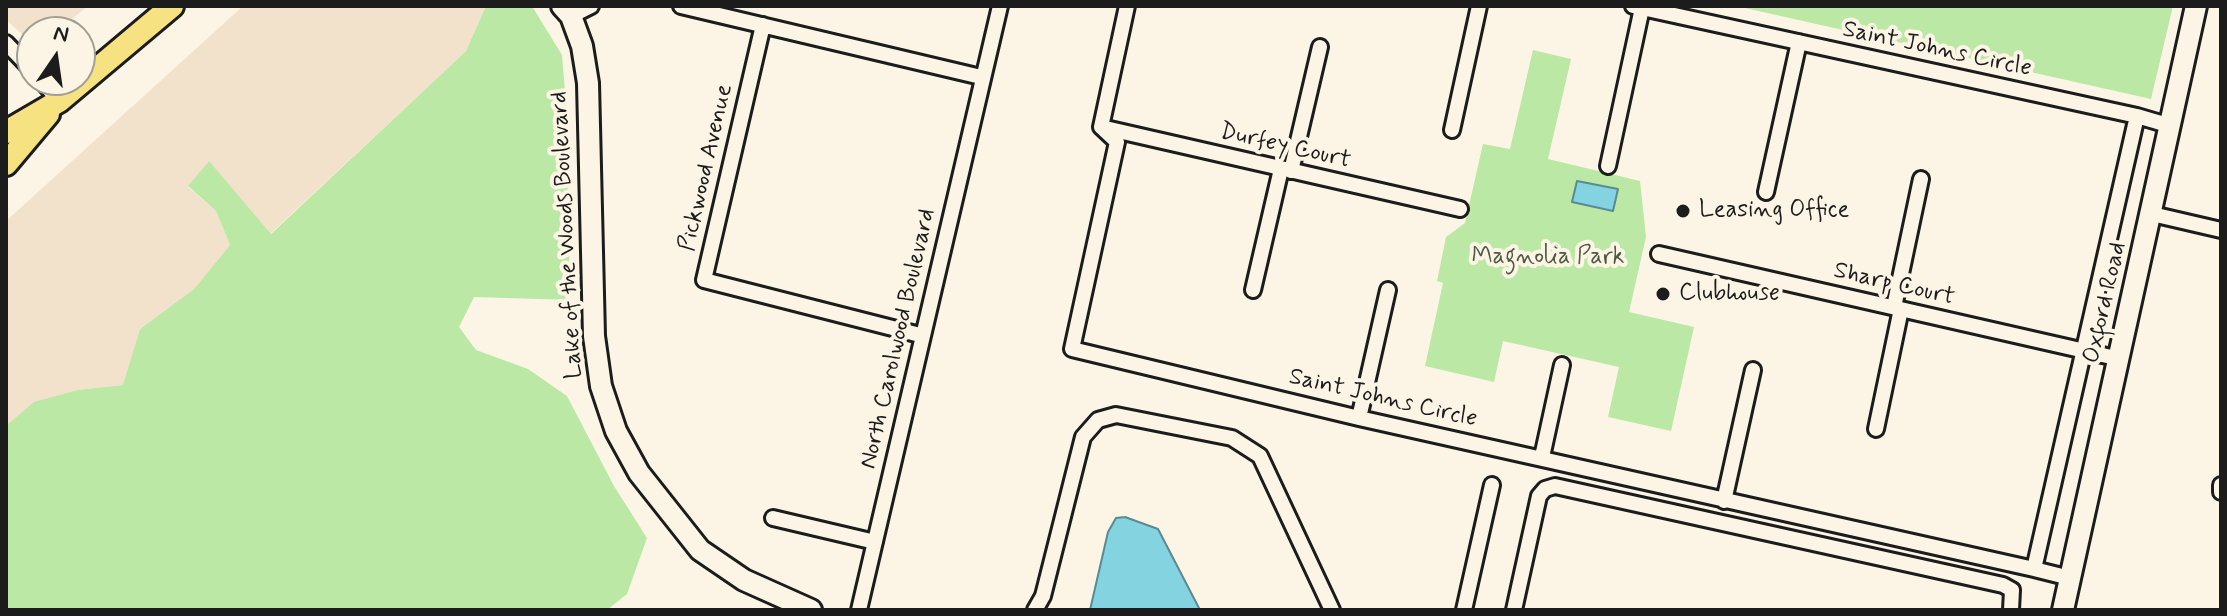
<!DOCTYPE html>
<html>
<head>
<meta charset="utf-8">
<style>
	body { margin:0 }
	#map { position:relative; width:2227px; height:616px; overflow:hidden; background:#fcf5e5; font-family:Mynerve,sans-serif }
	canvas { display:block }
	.frame { position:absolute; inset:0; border:8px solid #1c1c1c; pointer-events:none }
	.north { position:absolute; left:16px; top:16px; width:80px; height:80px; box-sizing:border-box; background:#fcf5e5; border:2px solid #a29e95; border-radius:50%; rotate:13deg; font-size:22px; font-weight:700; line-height:32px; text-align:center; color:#1c1c1c }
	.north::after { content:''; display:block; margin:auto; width:28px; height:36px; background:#1c1c1c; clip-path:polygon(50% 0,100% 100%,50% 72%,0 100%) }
</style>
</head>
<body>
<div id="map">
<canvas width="2227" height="616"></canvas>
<div class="frame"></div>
<div class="north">N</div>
</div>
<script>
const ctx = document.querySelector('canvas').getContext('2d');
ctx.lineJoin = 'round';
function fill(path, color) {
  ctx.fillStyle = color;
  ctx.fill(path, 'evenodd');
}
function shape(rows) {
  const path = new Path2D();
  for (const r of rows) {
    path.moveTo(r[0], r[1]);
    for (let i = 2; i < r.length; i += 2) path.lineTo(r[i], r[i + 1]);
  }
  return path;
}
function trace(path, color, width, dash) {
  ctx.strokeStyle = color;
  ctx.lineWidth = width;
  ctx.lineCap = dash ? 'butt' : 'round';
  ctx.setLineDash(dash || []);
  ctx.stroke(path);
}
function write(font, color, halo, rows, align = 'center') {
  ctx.font = font + ' Mynerve,sans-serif';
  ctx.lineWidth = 8;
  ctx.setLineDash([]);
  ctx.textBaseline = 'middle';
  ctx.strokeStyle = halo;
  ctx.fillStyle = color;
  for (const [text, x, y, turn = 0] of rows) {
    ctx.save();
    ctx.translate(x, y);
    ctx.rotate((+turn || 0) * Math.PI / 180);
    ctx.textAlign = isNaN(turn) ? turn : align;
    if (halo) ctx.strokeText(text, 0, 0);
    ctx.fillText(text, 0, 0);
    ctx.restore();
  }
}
fill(shape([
	[6,6,88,6,56,32,32,32,32,43,6,20],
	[243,6,486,6,466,51,270,234,208,162,188,187,216,211,230,245,194,289,140,329,124,385,78,390,6,426,6,221]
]), '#f3e2cb');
fill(shape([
	[486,6,532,6,562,55,567,116,570,300,474,297,459,327,476,350,528,369,567,396,614,486,647,538,627,594,607,610,6,610,6,426,34,402,78,390,123,385,140,329,194,289,230,245,216,211,188,186,209,161,271,234,466,51],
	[1736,6,2173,6,2151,99],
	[1533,50,1571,59,1548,159,1640,181,1646,237,1629,312,1694,327,1671,431,1608,417,1619,367,1503,341,1494,382,1425,366,1443,283,1437,281,1446,237,1465,223,1483,144,1510,149]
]), '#bbe8a5');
const water = shape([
	[1577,181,1618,189,1613,211,1572,202,1577,181],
	[1125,517,1158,529,1200,610,1090,610,1108,532,1116,518,1125,517]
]);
fill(water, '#84d3e1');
trace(water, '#5a8a92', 2);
const street = shape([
	[681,6,981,77],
	[571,16,591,6],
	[763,25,704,280,920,335],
	[6,43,32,70],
	[41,80,59,101],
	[2137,116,2171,126],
	[1101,127,1117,142,1072,349,1359,418,2034,569,2137,116,1633,6],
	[1101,127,1460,209],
	[1101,127,1127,6],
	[1452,130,1479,6],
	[1608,166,1642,8],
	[1291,171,1320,47],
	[1766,192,1799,42],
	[2152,214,2221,230],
	[1659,254,2120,359],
	[1253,290,1281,169],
	[1894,307,1921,179],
	[1359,418,1388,290],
	[1876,429,1901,309],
	[1542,457,1562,365],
	[2221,485,2221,492],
	[1724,501,1753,370],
	[773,518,875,542],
	[2034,569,2070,578],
	[859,610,1000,6],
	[1035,610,1043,596,1083,437,1098,420,1116,415,1232,438,1260,456,1332,610],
	[1464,610,1492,485],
	[1514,610,1539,496,1545,489,1555,486,2003,585,2012,590,2011,610]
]);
const secondary = shape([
	[562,6,571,16,582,46,588,83,594,336,601,386,616,431,639,473,700,550,744,580,811,610],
	[2063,610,2196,6]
]);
const primary = shape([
	[6,132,59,101,172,6],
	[6,164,48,114]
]);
trace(street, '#1c1c1c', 20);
trace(secondary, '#1c1c1c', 26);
trace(primary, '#1c1c1c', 28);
trace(street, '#fcf5e5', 14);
trace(secondary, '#fcf5e5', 20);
trace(primary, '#f7e281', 22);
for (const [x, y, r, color] of [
	[1683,211,8,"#1c1c1c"],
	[1663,294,8,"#1c1c1c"]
]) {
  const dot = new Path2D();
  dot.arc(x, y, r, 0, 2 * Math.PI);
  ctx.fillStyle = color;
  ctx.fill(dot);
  trace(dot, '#fcf5e5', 3);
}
write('24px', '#1c1c1c', '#fcf5e5', [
	["Saint Johns Circle",1937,50,12],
	["Durfey Court",1285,147,13],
	["Pickwood Avenue",707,168,-77],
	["Lake of the Woods Boulevard",568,235,-93],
	["Sharp Court",1894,285,13],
	["Oxford Road",2106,303,-77],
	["North Carolwood Boulevard",899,339,-77],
	["Saint Johns Circle",1383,399,13]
]);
write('24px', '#1c1c1c', '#fcf5e5', [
	["Leasing Office",1699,211],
	["Clubhouse",1679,294]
], 'left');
write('24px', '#4c5945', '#fcf5e5', [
	["Magnolia Park",1548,258]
]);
</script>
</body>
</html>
